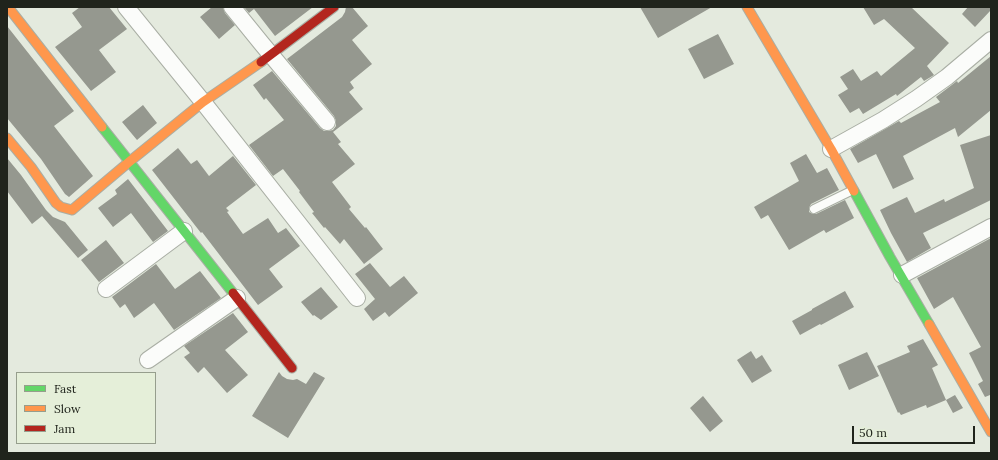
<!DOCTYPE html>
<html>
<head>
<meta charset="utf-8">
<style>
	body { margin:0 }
	#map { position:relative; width:998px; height:460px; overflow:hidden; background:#e4eade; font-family:Lora,serif }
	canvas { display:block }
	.frame { position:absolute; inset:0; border:8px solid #20241c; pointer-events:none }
	.legend { position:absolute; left:16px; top:372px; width:140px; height:72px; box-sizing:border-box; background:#e5efd9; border:1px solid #969e8d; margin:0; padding:5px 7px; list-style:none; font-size:12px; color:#20241c }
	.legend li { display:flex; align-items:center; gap:8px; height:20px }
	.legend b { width:20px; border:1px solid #969e8d }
	.scale { position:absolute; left:852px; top:426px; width:123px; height:18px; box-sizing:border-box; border:2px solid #20241c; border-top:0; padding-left:5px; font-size:12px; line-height:14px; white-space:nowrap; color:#20241c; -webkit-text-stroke:3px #e5efd9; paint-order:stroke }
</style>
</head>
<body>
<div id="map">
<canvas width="998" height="460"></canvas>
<div class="frame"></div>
<ul class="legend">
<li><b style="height:5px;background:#63d668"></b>Fast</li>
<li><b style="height:5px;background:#ff974d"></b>Slow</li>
<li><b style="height:5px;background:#b3261e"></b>Jam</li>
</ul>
<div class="scale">50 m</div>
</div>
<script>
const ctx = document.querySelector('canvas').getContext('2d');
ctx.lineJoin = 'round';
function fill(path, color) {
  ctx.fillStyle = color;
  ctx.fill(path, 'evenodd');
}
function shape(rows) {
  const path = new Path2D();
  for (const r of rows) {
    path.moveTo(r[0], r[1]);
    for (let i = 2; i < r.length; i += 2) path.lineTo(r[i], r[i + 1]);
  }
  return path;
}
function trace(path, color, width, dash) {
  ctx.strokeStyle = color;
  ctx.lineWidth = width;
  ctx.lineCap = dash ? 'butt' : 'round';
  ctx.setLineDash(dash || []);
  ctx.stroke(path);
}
fill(shape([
	[80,7,109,7,127,29,99,50,116,72,91,91,55,47,82,27,72,13],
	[212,7,223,7,225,13,235,25,219,39,200,17],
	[244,7,313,7,275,36,254,9,249,13],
	[346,7,352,7,368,26,352,40,372,64,350,82,354,88,349,92,363,109,333,132,341,142,338,144,355,164,332,182,351,207,349,209,365,228,366,227,383,249,364,264,344,239,340,244,325,227,324,228,312,213,314,212,299,192,300,191,283,169,273,176,249,145,284,120,266,98,264,100,253,85,272,71,320,128,324,131,328,131,333,130,336,126,336,121,334,116,287,59,342,17,345,12],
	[640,7,712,7,658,38],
	[863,7,911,7,949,43,927,66,934,75,924,81,921,77,897,96,896,94,863,114,859,108,850,113,838,95,848,89,840,77,853,69,861,81,877,71,881,76,915,48,884,19,874,25],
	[968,7,991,7,991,10,975,27,962,14],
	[7,26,74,111,54,126,93,176,69,197,65,194,41,159,7,118],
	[718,34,734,64,704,79,688,49],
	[991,56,991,110,958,137,955,128,903,156,914,179,893,189,876,154,858,163,850,149,899,121,901,123,940,102,936,97,957,81,958,83],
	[143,105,157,123,137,140,122,122],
	[991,135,991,200,923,233,931,248,907,262,891,233,880,210,907,197,915,213,944,199,945,202,974,188,960,145],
	[178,148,191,164,197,160,209,176,233,156,256,185,226,208,229,211,227,212,243,234,268,218,278,233,286,228,300,246,269,269,283,287,258,305,202,232,201,233,152,170],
	[806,154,817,173,827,168,839,190,811,204,809,208,809,212,813,214,816,214,845,200,854,218,826,233,824,230,789,250,768,215,761,219,754,207,799,181,790,163],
	[7,158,21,175,46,210,53,217,65,222,88,250,78,258,42,216,32,224,7,191],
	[128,179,168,231,153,242,131,213,113,227,98,208,117,194,115,190],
	[991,238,991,396,990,395,985,397,978,384,983,381,969,353,981,347,953,297,934,309,917,278],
	[106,240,124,263,99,282,81,260],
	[370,263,390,287,404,276,418,293,389,317,385,312,373,321,364,309,375,299,355,274],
	[156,264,175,289,200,271,221,298,174,330,154,303,134,318,125,304,120,308,112,297],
	[321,287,338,307,321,320,314,315,313,316,301,302],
	[845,291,854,307,821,325,820,324,800,335,792,321,812,310,812,309],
	[233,313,248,332,225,350,248,375,227,393,204,367,198,373,184,357,190,353,184,346],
	[923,339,938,365,932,368,946,400,927,408,926,405,901,415,899,412,898,413,877,366,910,352,907,346],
	[751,351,756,359,762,355,772,371,752,383,737,360],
	[867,352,879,376,849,390,838,365],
	[279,372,282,376,287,379,293,380,297,379,306,384,314,372,325,378,288,438,252,416],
	[955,395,963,408,953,413,946,400],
	[703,396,723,421,710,432,690,408]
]), '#95988f');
const lane = shape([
	[814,209,853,190]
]);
const street = shape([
	[126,7,203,102,357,298],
	[232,7,262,44,327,122],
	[831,149,883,120,916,99,947,77,991,40],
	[902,275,991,227],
	[106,289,184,231],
	[148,360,237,298]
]);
const fast = shape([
	[102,127,233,293],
	[854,191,890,257,929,324]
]);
const slow = shape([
	[8,7,102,127],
	[747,7,831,149,854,191],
	[7,138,31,167,56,203,61,207,72,210,129,162,203,102,261,62],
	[929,324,991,432]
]);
const jam = shape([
	[261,62,334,7],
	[233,293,292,368]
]);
trace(lane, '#a9aea4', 10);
trace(street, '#a9aea4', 18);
trace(fast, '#a9aea4', 11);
trace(slow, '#a9aea4', 11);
trace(jam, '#a9aea4', 11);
trace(lane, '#fbfcfa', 8);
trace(street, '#fbfcfa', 16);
trace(fast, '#63d668', 9);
trace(slow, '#ff974d', 9);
trace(jam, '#b3261e', 9);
</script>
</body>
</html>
